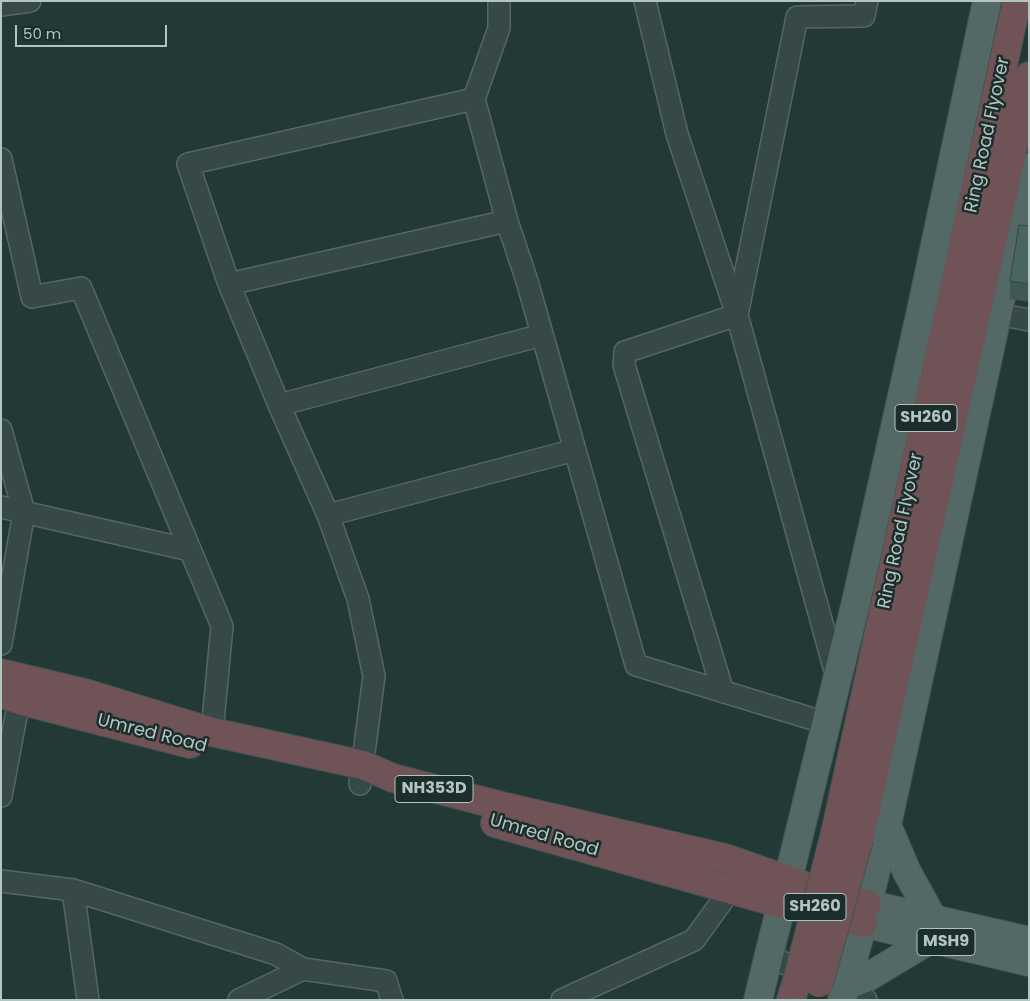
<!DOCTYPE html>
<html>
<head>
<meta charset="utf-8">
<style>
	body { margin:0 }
	#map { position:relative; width:1030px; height:1001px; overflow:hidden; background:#223935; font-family:Poppins,sans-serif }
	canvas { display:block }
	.frame { position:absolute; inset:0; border:2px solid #b1c5c3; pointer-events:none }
	.scale { position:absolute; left:15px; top:25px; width:152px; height:22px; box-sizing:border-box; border:2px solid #b1c5c3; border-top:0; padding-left:6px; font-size:15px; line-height:18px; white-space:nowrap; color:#b1c5c3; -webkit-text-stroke:4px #1b2e2b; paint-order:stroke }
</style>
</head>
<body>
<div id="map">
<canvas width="1030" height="1001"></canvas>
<div class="frame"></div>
<div class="scale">50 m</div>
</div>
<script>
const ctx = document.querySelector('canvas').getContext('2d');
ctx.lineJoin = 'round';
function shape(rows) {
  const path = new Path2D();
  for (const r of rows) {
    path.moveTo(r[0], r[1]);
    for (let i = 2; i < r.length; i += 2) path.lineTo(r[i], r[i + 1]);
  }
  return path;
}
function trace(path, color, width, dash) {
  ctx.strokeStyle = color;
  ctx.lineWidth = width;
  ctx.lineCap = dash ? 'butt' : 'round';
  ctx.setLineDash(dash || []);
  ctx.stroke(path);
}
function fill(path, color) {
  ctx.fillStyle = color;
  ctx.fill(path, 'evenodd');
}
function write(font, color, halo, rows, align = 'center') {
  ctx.font = font + ' Poppins,sans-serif';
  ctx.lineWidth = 5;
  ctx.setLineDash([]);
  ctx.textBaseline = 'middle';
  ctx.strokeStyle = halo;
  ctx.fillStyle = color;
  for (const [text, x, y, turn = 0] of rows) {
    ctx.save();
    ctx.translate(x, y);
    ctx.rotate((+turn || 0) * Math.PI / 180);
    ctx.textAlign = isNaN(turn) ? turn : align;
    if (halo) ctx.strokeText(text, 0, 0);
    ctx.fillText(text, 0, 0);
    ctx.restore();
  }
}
const street = shape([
	[499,1,499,28,474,99,507,221,527,281,636,665,826,723],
	[645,1,677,134,737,315,837,678],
	[1,5,30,1],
	[1,159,32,297,81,288,222,626,212,732],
	[229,284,507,221],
	[997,314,1029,320],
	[279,405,542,335],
	[1,430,24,512,1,644],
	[1,507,190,550],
	[328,515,575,450],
	[723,692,624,365,625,352,737,315,797,17,864,16,867,1],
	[360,784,374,676,358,599,328,515,279,405,229,284,188,164,474,99],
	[1,796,19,700],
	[1,881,73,890,276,954,303,969],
	[73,890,88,1000],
	[768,956,864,998,866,1000],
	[239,1000,303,969,386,981,392,1000],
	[562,1000,694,940,731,889]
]);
const primary = shape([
	[887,825,907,872,933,919],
	[867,904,1029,941],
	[863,923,1029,962],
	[845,986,868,977,931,939],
	[758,1000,773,938,786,888,856,602,921,311,987,1],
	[842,1000,863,923,887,825,1029,168]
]);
const highway = shape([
	[1,673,85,693,212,732,363,765,393,778,502,806,725,858,842,899,867,904],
	[1,693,19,700,190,744],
	[495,823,775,902,863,923],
	[835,834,1017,1],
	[859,839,1029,76],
	[791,1000,797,981]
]);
trace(street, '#546764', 24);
trace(primary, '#425553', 30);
trace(highway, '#415451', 30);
trace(street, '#364946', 21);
trace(primary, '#546966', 28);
trace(highway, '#6f5357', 28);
const highwayBridge = shape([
	[797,981,835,834],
	[819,983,859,839]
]);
trace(highwayBridge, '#415451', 30, []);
trace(highwayBridge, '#6f5357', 28);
fill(shape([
	[1029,226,1029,302,1010,299,1010,281]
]), '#405753');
const building = shape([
	[1019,225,1029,226,1029,284,1010,281,1019,225]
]);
fill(building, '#4a6561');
trace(building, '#344744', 1);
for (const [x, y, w] of [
	[926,418,62],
	[434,789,78],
	[815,907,62],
	[946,942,58]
]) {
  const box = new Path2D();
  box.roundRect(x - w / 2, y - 13.5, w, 27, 4);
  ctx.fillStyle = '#1b2e2b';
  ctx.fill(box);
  trace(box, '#b1c5c3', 1);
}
write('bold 16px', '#b1c5c3', null, [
	["SH260",926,418],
	["NH353D",434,789],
	["SH260",815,907],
	["MSH9",946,942]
]);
write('18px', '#b1c5c3', '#1b2e2b', [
	["Ring Road Flyover",988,135,-78],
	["Ring Road Flyover",901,531,-78],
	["Umred Road",152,734,14],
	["Umred Road",544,836,16]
]);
</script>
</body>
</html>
